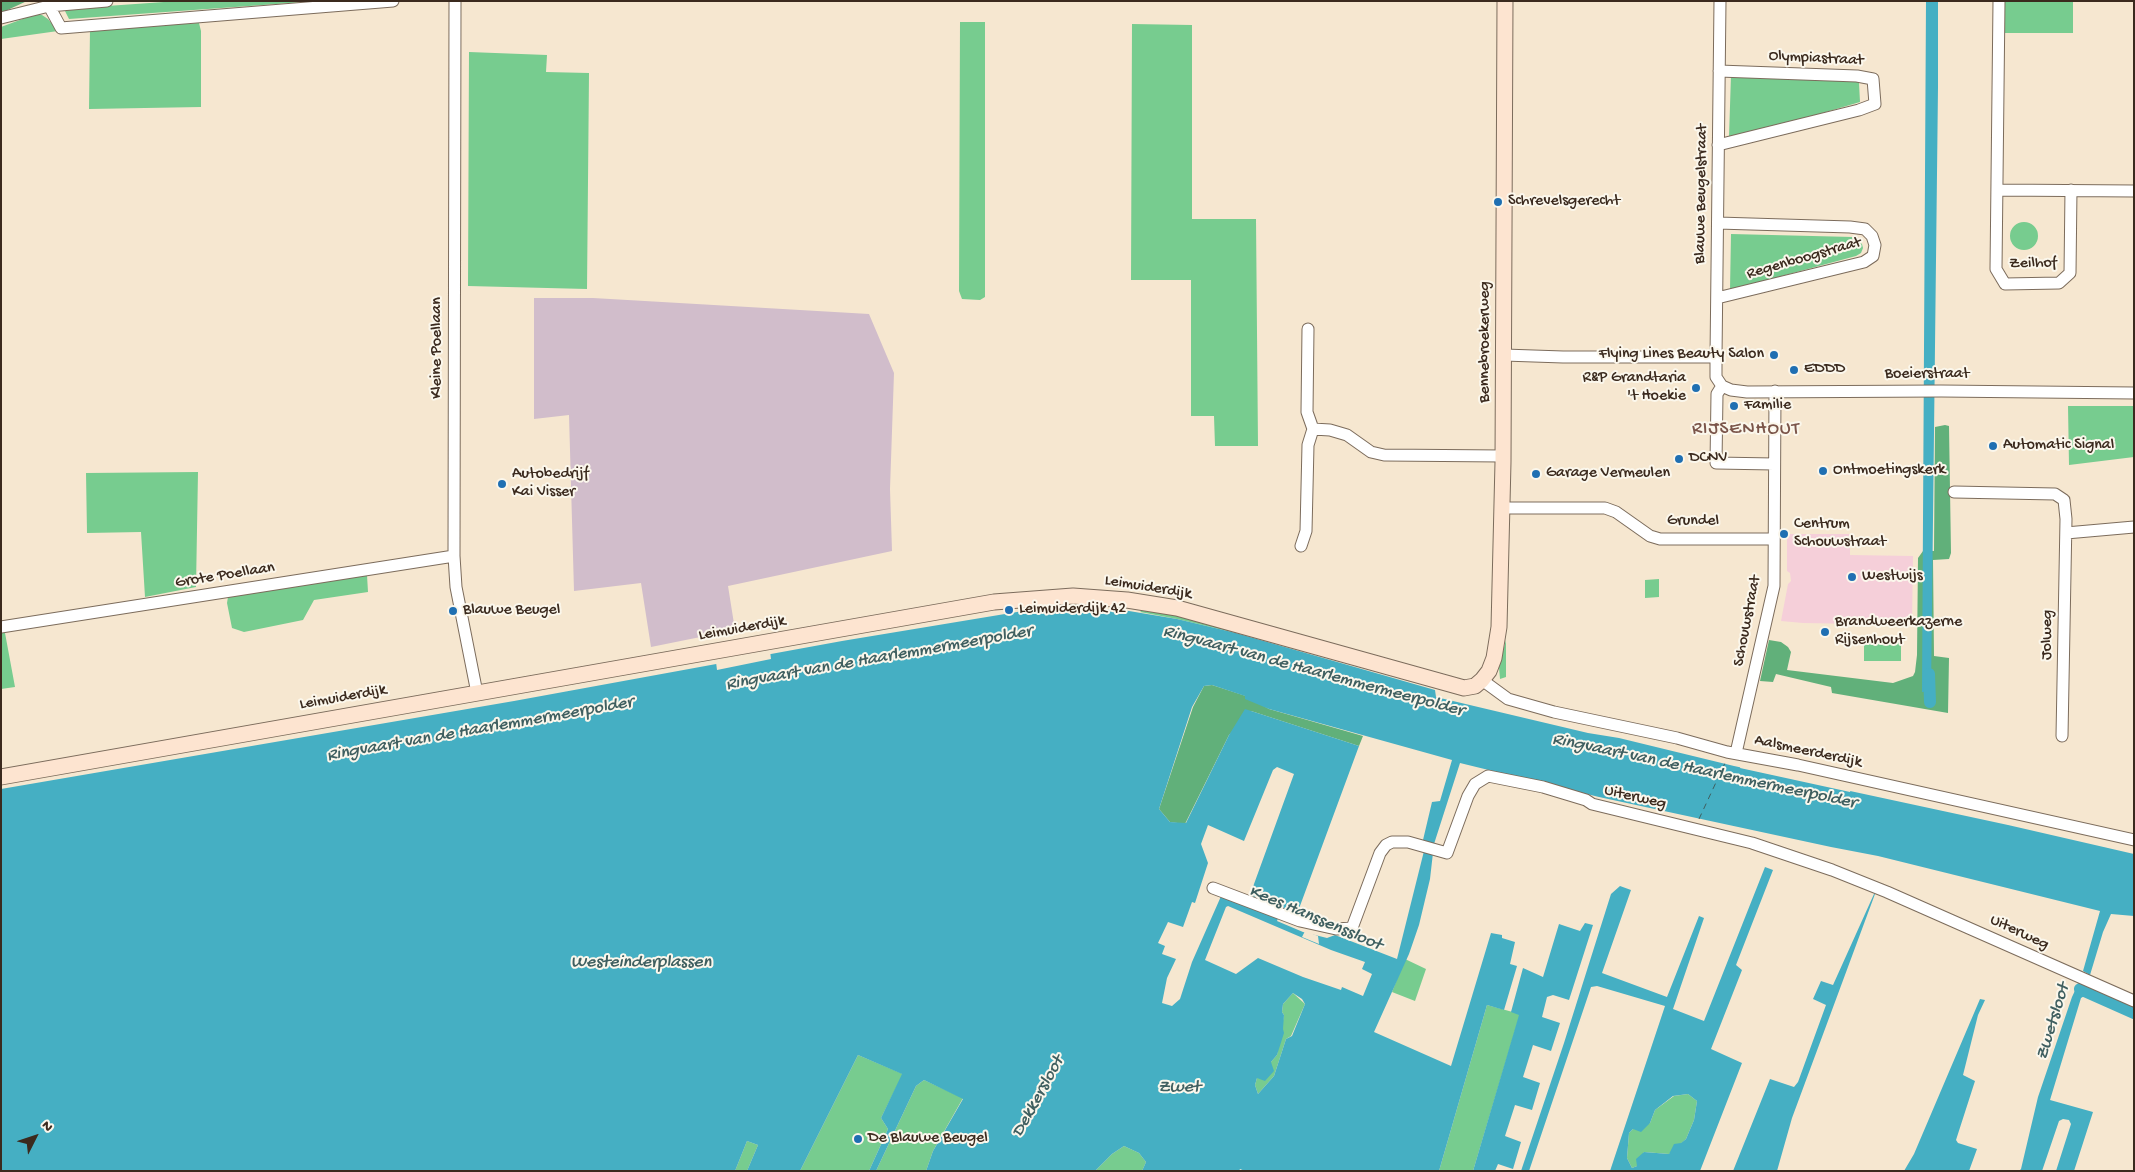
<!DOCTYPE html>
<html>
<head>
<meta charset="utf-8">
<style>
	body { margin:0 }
	#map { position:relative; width:2135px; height:1172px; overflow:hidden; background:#f6e7d0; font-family:"Gochi Hand",sans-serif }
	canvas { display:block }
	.frame { position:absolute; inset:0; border:2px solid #3b2a1e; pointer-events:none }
	.north { position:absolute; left:10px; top:1112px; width:50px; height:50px; -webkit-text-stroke:4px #fbf7ec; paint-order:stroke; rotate:49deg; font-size:14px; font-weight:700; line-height:20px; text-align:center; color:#3b2a1e }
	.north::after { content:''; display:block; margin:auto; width:18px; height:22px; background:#3b2a1e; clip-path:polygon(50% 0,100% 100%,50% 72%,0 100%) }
</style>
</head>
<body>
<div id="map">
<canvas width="2135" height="1172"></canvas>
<div class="frame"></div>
<div class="north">N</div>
</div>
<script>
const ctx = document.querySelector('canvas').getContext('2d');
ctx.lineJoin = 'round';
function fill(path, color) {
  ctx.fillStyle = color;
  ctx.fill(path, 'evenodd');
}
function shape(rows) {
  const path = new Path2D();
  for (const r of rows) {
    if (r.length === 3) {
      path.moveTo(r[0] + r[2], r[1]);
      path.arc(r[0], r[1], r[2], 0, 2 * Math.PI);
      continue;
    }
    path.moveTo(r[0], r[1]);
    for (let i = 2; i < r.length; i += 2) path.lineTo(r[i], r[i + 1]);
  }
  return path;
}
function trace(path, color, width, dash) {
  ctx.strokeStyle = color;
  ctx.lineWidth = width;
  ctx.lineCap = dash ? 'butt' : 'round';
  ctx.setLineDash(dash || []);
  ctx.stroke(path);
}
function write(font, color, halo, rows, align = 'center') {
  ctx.font = font + ' "Gochi Hand",sans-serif';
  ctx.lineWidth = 4;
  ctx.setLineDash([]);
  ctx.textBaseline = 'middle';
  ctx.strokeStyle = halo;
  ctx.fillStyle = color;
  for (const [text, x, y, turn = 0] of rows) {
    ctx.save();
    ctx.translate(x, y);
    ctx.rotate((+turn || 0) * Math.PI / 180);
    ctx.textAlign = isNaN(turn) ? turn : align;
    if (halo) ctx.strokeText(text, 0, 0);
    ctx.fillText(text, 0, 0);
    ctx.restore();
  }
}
fill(shape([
	[1787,534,1850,534,1850,555,1913,556,1912,625,1803,623,1781,621,1788,584,1791,581,1790,573,1787,571]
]), '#f5cfd9');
fill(shape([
	[534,298,593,298,869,314,894,373,890,489,892,551,728,586,735,630,651,647,641,583,574,591,569,415,534,419]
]), '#d1bdcb');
fill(shape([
	[178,1,318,1,69,19,64,9],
	[2004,1,2073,1,2073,33,2004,33],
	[36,14,42,15,48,19,58,31,1,39,1,27],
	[960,22,985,22,985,297,980,300,962,299,959,291],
	[199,23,201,31,201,107,89,109,90,29],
	[1132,24,1192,25,1192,219,1256,219,1258,446,1215,446,1214,416,1191,416,1191,280,1131,280],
	[469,52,547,55,546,72,589,73,587,289,468,286],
	[1731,75,1854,79,1859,83,1860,102,1799,120,1729,137],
	[2024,236,14],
	[1731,234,1853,237,1862,244,1863,248,1861,253,1856,256,1730,290],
	[2068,406,2134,406,2134,457,2069,465],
	[198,472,196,587,145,597,141,532,87,533,86,473],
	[367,575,368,592,314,600,303,620,244,632,232,628,227,603,228,597],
	[1659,579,1659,597,1645,598,1645,580],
	[1145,608,1233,628,1236,633,1177,619,1140,612],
	[1,633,5,633,15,687,1,689],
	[1506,640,1506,677,1500,679,1499,667],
	[1901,642,1901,661,1864,661,1864,643],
	[1405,959,1426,969,1415,1001,1392,992],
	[1293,993,1305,1004,1291,1036,1286,1039,1274,1076,1258,1094,1255,1085,1257,1078,1277,1055,1284,1015,1282,1012,1283,1004],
	[1487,1005,1520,1014,1473,1171,1439,1171],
	[858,1055,903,1074,881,1118,888,1129,869,1171,800,1171],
	[924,1080,963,1098,933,1151,926,1171,876,1171,916,1086],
	[1688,1094,1697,1101,1694,1120,1686,1139,1669,1154,1644,1152,1637,1166,1632,1168,1627,1158,1629,1133,1633,1129,1650,1123,1655,1110,1674,1096],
	[747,1141,758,1145,747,1171,735,1171],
	[1124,1146,1139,1153,1146,1162,1142,1171,1095,1171,1112,1154]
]), '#77cc8f');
fill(shape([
	[1,1,27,1,1,13],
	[1945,425,1949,426,1951,553,1949,559,1933,560,1934,656,1949,658,1948,713,1832,693,1831,687,1776,674,1773,682,1760,681,1769,640,1781,642,1788,647,1791,652,1787,670,1893,683,1913,676,1915,672,1917,655,1918,558,1923,551,1934,551,1935,427],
	[1212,685,1246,696,1269,709,1363,736,1359,746,1251,711,1229,735,1185,824,1170,822,1159,809,1193,707,1204,686]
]), '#61b07a');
fill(shape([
	[1926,1,1938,1,1938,87,1931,691,1922,692],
	[1067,608,1123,610,1177,619,1236,633,1435,690,1436,697,1588,733,1619,738,1734,766,2008,825,2134,854,2134,916,2111,914,2103,932,2090,975,2083,971,2100,911,1878,856,1831,847,1599,797,1460,763,1434,844,1430,879,1419,925,1409,954,1374,1032,1451,1066,1491,933,1502,935,1502,938,1515,942,1510,964,1517,966,1504,1010,1487,1005,1439,1171,1245,1171,1240,1169,1239,1171,1142,1171,1146,1162,1139,1153,1124,1146,1112,1154,1095,1171,926,1171,933,1151,963,1099,924,1080,916,1086,876,1171,869,1171,888,1129,881,1118,902,1074,858,1055,800,1171,747,1171,758,1145,747,1141,735,1171,1,1171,1,789,514,701,842,641,1023,611],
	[1212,685,1245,696,1245,699,1269,709,1452,760,1440,801,1432,802,1423,840,1426,841,1424,851,1397,959,1335,935,1327,938,1303,932,1277,921,1279,916,1222,894,1192,962,1180,999,1172,1006,1162,1003,1167,978,1176,959,1162,954,1165,946,1158,943,1168,922,1183,927,1192,902,1195,903,1208,863,1201,844,1208,825,1244,841,1273,770,1277,767,1294,774,1250,895,1297,914,1359,746,1245,709,1229,735,1186,823,1170,822,1159,809,1192,707,1204,686],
	[1228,906,1331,950,1365,962,1362,969,1372,974,1363,996,1342,987,1341,990,1303,977,1258,958,1236,974,1205,960,1226,907],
	[1293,993,1302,999,1305,1004,1292,1036,1286,1039,1274,1076,1258,1094,1255,1085,1257,1078,1265,1081,1274,1071,1271,1062,1277,1055,1284,1033,1283,1029,1284,1015,1282,1012,1283,1004],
	[1765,867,1773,870,1736,965,1742,970,1711,1049,1742,1063,1700,1171,1610,1171,1665,1006,1597,986,1591,987,1529,1171,1521,1171,1564,1043,1611,894,1620,886,1631,890,1602,973,1667,997,1699,916,1704,918,1673,1009,1704,1021],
	[1688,1094,1697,1101,1694,1120,1686,1139,1681,1143,1674,1144,1669,1154,1644,1152,1636,1159,1637,1166,1632,1168,1627,1158,1629,1133,1633,1129,1641,1132,1650,1123,1655,1110,1673,1096],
	[1874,894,1875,894,1792,1118,1777,1171,1733,1171,1770,1079,1794,1087,1798,1082,1826,1005,1813,999,1821,981,1833,985],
	[1585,923,1593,925,1569,1000,1553,995,1547,997,1542,1017,1560,1023,1551,1051,1533,1045,1523,1077,1540,1083,1532,1110,1515,1105,1505,1136,1521,1142,1513,1169,1498,1164,1495,1171,1473,1171,1519,1015,1511,1012,1523,968,1543,977,1559,924,1580,931],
	[2079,982,2089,986,2086,995,2081,998,2050,1100,2093,1112,2074,1171,2056,1171,2071,1124,2069,1120,2063,1119,2059,1121,2042,1171,2019,1171,2021,1169,2038,1097,2072,997],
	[1980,999,1985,1000,1978,1015,1963,1075,1975,1081,1956,1140,1958,1143,1977,1149,1969,1171,1904,1171,1914,1154]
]), '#45afc3');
fill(shape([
	[770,651,771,659,717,670,716,662],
	[1741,765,1817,782,1851,789,1850,792,1740,768],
	[1305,931,1318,936,1319,944,1302,937]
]), '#f6e7d0');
trace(shape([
	[1929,674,1930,702],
	[2080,989,2134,1013]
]), '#45afc3', 12);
trace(shape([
	[1699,819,1725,763]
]), '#3f5f60', 1, [6, 5]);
const street = shape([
	[455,1,454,556,456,587,477,693],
	[1720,1,1716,357,1716,377,1722,386],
	[1999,1,1996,269,2005,284,2059,283,2070,273,2071,190],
	[49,6,61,28,393,1],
	[1,18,49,6,107,1],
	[1718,145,1859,110,1875,104,1873,79,1857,76,1719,71],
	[1998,190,2134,191],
	[1717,298,1864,262,1873,256,1875,245,1872,236,1865,229,1850,227,1718,223],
	[1504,355,1563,357,1716,357],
	[1722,386,1731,390,1747,392,1941,391,2134,393],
	[1722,386,1717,394,1716,463,1774,464],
	[1313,429,1330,430,1347,435,1371,452,1384,455,1502,456],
	[1954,492,2055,494,2064,500,2066,519,2062,736],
	[1502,504,1507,508,1605,508,1616,512,1650,536,1660,539,1774,539],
	[2066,533,2134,527],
	[1301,546,1306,531,1308,445,1313,429,1307,412,1308,329],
	[1,627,454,556],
	[1482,680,1508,699,1554,712,1677,738,1727,752,1798,765,2134,840],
	[1736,753,1774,586,1775,391],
	[1213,888,1300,921,1336,929,1352,928,1380,853,1386,845,1392,842,1408,842,1447,853,1468,796,1475,784,1488,776,1543,787,1586,800,1592,804,1752,843,1832,870,1887,892,2134,1001]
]);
const secondary = shape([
	[1,777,994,602,1073,596,1127,600,1177,608,1464,688,1475,686,1482,680,1489,671,1494,658,1499,627,1503,462,1505,1]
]);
trace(street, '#7c6c5c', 13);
trace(secondary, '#7c6c5c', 17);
trace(street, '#fff', 11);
trace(secondary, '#fde4d0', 15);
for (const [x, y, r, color] of [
	[1498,202,5,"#1f6fb2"],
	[1774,355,5,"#1f6fb2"],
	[1794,370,5,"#1f6fb2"],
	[1696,388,5,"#1f6fb2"],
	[1734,406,5,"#1f6fb2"],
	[1993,446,5,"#1f6fb2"],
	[1679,459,5,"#1f6fb2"],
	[1823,471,5,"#1f6fb2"],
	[1536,474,5,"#1f6fb2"],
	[502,484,5,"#1f6fb2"],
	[1784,534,5,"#1f6fb2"],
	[1852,577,5,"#1f6fb2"],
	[1009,610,5,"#1f6fb2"],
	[453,611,5,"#1f6fb2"],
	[1825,632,5,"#1f6fb2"],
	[858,1139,5,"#1f6fb2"]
]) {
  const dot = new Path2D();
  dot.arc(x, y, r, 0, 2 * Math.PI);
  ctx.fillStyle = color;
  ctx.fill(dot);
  trace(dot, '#fbf7ec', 2);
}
write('16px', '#3b2a1e', '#fbf7ec', [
	["Olympiastraat",1816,59,3],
	["Blauwe Beugelstraat",1702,194,-89],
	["Regenboogstraat",1804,259,-16],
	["Zeilhof",2033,264,-1],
	["Bennebroekerweg",1486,342,-90],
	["Kleine Poellaan",438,348,-90],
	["Boeierstraat",1927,375],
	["Grundel",1693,522],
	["Grote Poellaan",225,576,-9],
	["Leimuiderdijk",1148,588,9],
	["Schouwstraat",1748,621,-79],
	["Leimuiderdijk",742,629,-10],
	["Jolweg",2048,635,-89],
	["Leimuiderdijk",343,698,-10],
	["Aalsmeerderdijk",1808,752,12],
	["Uiterweg",1635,798,13],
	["Uiterweg",2019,933,25]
]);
write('16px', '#3b2a1e', '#fbf7ec', [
	["Schrevelsgerecht",1508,202],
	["Flying Lines Beauty Salon",1764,355,"right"],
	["EDDD",1804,370],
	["R&P Grandtaria",1686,379,"right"],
	["'t Hoekie",1686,397,"right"],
	["Familie",1744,406],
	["Automatic Signal",2003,446],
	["DCNV",1689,459],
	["Ontmoetingskerk",1833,471],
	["Garage Vermeulen",1546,474],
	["Autobedrijf",512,475],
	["Kai Visser",512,493],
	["Centrum",1794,525],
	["Schouwstraat",1794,543],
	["Westwijs",1862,577],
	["Leimuiderdijk 42",1019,610],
	["Blauwe Beugel",463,611],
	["Brandweerkazerne",1835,623],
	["Rijsenhout",1835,641],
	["De Blauwe Beugel",868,1139]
], 'left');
write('italic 18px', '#3f5f60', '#fbf7ec', [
	["Ringvaart van de Haarlemmermeerpolder",879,659,-10],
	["Ringvaart van de Haarlemmermeerpolder",1313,672,15],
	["Ringvaart van de Haarlemmermeerpolder",480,730,-10],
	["Ringvaart van de Haarlemmermeerpolder",1704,772,12],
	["Kees Hanssenssloot",1315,919,23],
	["Westeinderplassen",641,963],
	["Zwetsloot",2054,1022,-73],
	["Zwet",1179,1088],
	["Dekkersloot",1039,1097,-61]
]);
ctx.letterSpacing = '1px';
write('19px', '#7b554a', '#fbf7ec', [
	["RIJSENHOUT",1746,430]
]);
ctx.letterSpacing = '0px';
</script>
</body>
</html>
